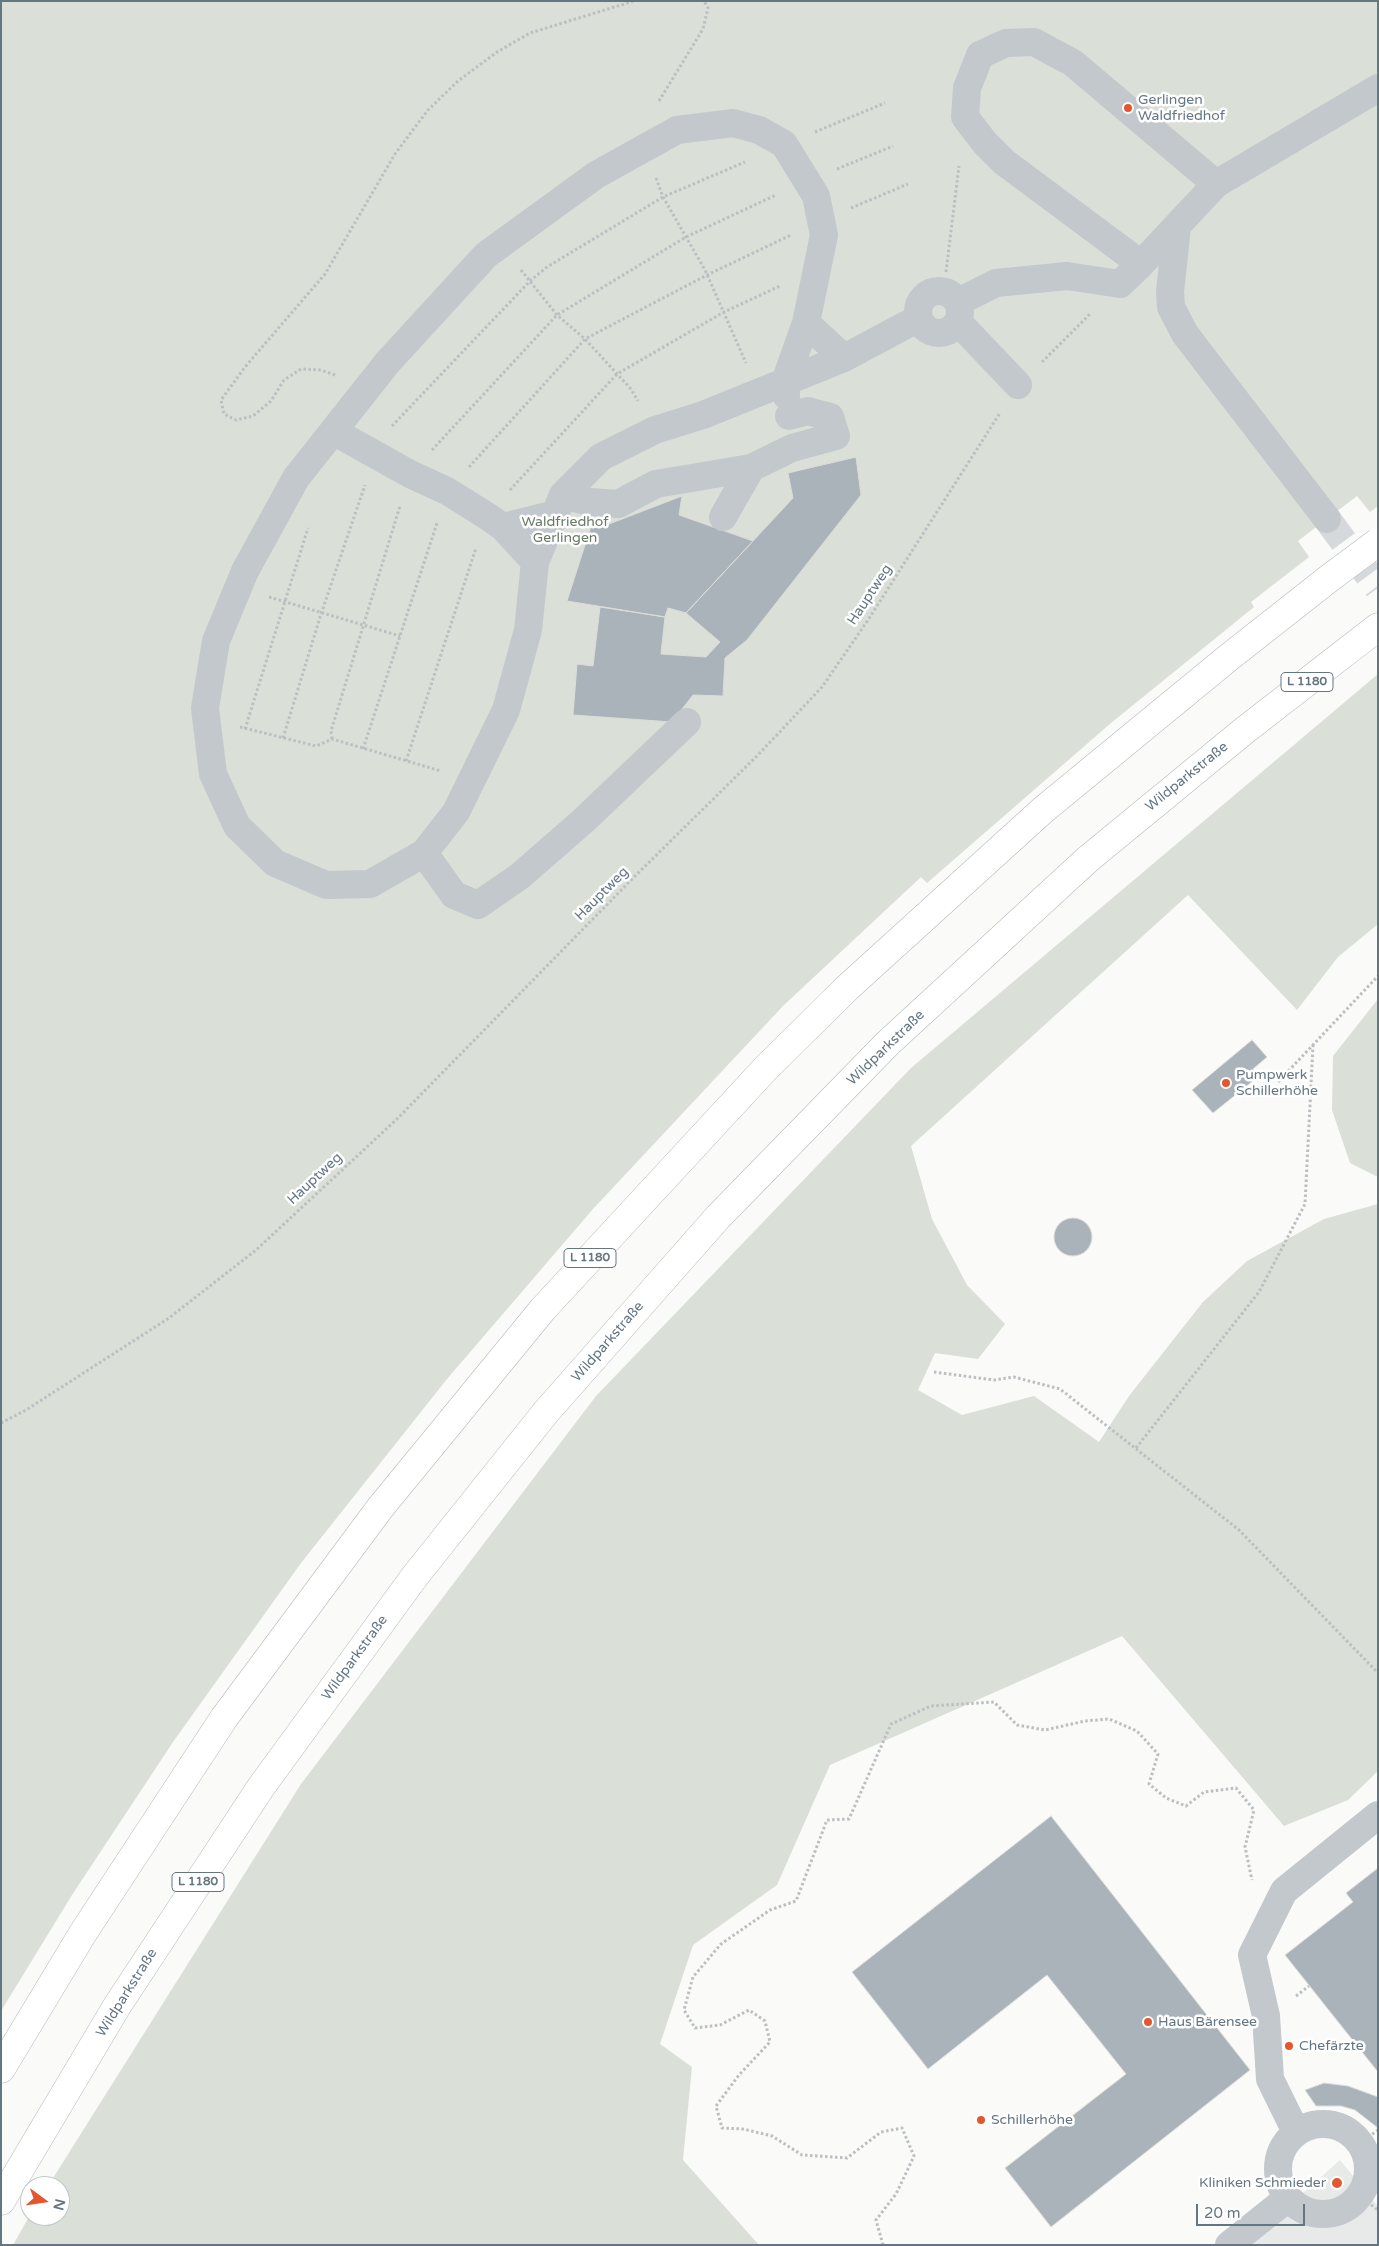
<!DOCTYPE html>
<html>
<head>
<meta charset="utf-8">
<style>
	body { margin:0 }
	#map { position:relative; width:1379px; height:2246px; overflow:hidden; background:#fafaf8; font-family:"Varela Round",sans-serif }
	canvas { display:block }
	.frame { position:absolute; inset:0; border:2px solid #657683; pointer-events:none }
	.north { position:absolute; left:20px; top:2176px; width:50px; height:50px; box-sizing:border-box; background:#fff; border:1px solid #c1c8cd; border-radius:50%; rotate:104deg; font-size:14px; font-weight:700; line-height:20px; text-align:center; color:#657683 }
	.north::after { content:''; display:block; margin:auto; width:18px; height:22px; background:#e4572e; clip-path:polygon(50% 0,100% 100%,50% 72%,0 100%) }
	.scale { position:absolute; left:1196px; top:2204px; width:109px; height:22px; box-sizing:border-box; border:2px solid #657683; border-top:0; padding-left:6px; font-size:15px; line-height:18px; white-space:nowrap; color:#657683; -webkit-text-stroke:4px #fff; paint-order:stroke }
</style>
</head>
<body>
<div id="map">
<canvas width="1379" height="2246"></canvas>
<div class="frame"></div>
<div class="north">N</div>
<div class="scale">20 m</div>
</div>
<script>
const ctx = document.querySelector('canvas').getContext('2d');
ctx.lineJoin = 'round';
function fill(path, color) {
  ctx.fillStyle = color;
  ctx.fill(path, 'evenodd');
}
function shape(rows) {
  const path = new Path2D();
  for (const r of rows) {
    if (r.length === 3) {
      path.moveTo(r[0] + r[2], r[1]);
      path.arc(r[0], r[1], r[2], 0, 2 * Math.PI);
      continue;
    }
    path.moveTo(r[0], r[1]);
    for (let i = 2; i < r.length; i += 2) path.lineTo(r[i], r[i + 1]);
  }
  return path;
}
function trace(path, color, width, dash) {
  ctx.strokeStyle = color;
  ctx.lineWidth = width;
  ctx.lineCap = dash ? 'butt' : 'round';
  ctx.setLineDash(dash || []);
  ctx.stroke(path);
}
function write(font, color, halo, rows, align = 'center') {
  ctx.font = font + ' "Varela Round",sans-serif';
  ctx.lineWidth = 5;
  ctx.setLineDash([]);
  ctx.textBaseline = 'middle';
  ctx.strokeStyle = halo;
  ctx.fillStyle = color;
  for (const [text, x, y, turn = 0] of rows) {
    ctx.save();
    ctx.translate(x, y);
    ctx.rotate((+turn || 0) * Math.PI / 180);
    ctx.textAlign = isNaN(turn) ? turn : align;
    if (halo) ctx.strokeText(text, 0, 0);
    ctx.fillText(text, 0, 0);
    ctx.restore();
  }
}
fill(shape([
	[1340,2160,1378,2206,1378,2245,1245,2245]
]), '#e8e9e9');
fill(shape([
	[1,1,1378,1,1378,506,1370,512,1357,496,1298,541,1309,557,1251,602,1254,607,1111,723,927,883,921,877,783,1006,593,1209,447,1379,301,1563,173,1742,72,1895,1,2011],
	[1378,674,1378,924,1338,957,1297,1010,1188,895,911,1146,932,1219,967,1285,1005,1324,978,1359,935,1353,918,1390,962,1415,1034,1396,1099,1442,1129,1396,1203,1302,1247,1261,1324,1219,1378,1204,1378,1771,1348,1800,1284,1826,1122,1636,830,1765,777,1885,693,1945,660,2044,692,2067,683,2160,759,2245,13,2245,30,2215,60,2216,60,2186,48,2186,301,1784,596,1396,911,1068],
	[1378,999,1378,1177,1350,1163,1332,1110,1333,1056]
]), '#dadfd7');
const building = shape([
	[856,457,861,495,747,640,725,658,723,696,693,695,672,722,573,715,577,664,593,666,600,607,665,617,661,654,706,657,720,642,686,613,793,498,788,473,856,457],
	[682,496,679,515,753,541,686,613,668,608,665,617,567,601,594,517,604,526,682,496],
	[1252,1040,1267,1057,1253,1069,1259,1076,1213,1113,1192,1090,1252,1040],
	[1073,1237,19],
	[1051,1816,1250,2070,1051,2227,1005,2168,1126,2074,1047,1975,928,2069,852,1972,1051,1816],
	[1378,1868,1378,2072,1285,1955,1353,1902,1346,1893,1378,1868],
	[1324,2083,1348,2086,1378,2097,1378,2128,1355,2110,1341,2106,1316,2106,1305,2090,1324,2083]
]);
fill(building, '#aab3b9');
trace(building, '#dcdcda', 1);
trace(shape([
	[1327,519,1378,588]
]), '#d5d9db', 28, [28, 14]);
const highway = shape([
	[1,2069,83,1933,224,1718,380,1508,543,1309,766,1068,847,988,1043,810,1228,658,1327,580],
	[1,2201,117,2006,261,1787,415,1576,546,1412,718,1217,888,1043,1088,859,1245,730,1378,627]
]);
trace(highway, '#b4b9bd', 29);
trace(shape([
	[659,101,703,29,708,8,704,1],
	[815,132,885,103],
	[837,169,893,146],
	[656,178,663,197,705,270,746,363],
	[851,208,908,184],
	[521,270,557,315,585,339,631,389,638,401],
	[946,272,959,166],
	[1042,362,1091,313],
	[335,375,321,370,301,369,284,380,271,401,253,416,236,420,224,414,221,400,245,367,325,274,395,154,428,110,458,81,497,52,530,33,634,1],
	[392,426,530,281,547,267,663,197,745,162],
	[432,450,557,315,686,237,776,195],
	[469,467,585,339,707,275,791,235],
	[510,490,617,374,724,312,780,286],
	[269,597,400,636],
	[240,727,316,746,332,739,441,771],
	[245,729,308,528],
	[283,738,321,614,365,485],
	[332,739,331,731,400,506],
	[363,749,437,523],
	[406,761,476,548],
	[1278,1082,1378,976],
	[934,1372,994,1380,1014,1377,1060,1389,1239,1530,1378,1673],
	[1,1423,26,1410,169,1318,256,1250,397,1119,635,876,757,756,822,687,868,620,1000,413],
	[1136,1448,1259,1292,1305,1204,1313,1045],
	[1296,1996,1309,1986],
	[1360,2143,1378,2130],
	[1359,2196,1378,2210],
	[883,2245,876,2220,896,2194,914,2156,902,2128,881,2132,847,2158,802,2155,772,2136,743,2129,722,2128,716,2106,739,2075,770,2042,765,2021,749,2010,720,2025,695,2028,684,2010,693,1977,721,1944,770,1910,796,1901,827,1820,849,1819,891,1724,931,1706,994,1702,1017,1725,1045,1730,1085,1721,1109,1719,1137,1731,1158,1754,1149,1784,1166,1798,1186,1806,1204,1792,1236,1788,1254,1810,1245,1847,1252,1880]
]), '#bbbfc2', 3, [2.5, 2.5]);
trace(shape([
	[1177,227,1170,292,1171,307,1185,334,1327,519],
	[1141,264,1004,162,985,143,965,117,967,88,980,55,1006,43,1034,42,1073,63,1216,184],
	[939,312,21],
	[958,302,996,283,1067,276,1120,284,1141,264,1216,184,1378,88],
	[958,322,1018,385],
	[844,358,703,415,655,430,601,457,563,495,535,562,528,630,506,710,456,812,424,853,370,884,326,885,275,863,237,826,213,774,205,708,216,641,245,571,296,478,387,363,486,255,596,175,677,130,733,123,759,130,784,144,816,196,824,235,806,323,844,358,919,318],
	[786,395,785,382,806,323],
	[333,431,410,474,447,491,487,516,503,527,535,562],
	[563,495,590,502,618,504,656,484,751,468],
	[723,517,751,468,792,448,836,436,830,417,808,411,789,416],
	[503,527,555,514],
	[424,853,454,895,478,905,520,876,583,821,687,722],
	[1323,2169,45],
	[1296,2132,1270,2079,1266,2016,1252,1955,1284,1891,1378,1815],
	[1229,2245,1288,2198]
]), '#c3c8cc', 28);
trace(highway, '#fff', 28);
const highwayBridge = shape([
	[1327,580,1378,542]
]);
trace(highwayBridge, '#b4b9bd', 29, []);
trace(highwayBridge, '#fff', 28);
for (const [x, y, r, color] of [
	[1128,108,5,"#e4572e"],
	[1226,1083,5,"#e4572e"],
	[1148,2022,5,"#e4572e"],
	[1289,2046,5,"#e4572e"],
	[981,2120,5,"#e4572e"],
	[1337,2183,6,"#e4572e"]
]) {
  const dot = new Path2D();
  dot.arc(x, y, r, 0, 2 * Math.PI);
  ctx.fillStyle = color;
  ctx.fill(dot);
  trace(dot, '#fff', 2);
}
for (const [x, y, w] of [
	[1307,682,52],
	[590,1258,52],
	[198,1882,52]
]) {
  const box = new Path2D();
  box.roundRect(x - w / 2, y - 9.5, w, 19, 4);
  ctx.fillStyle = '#fff';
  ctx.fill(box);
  trace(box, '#657683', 1);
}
write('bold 12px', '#657683', null, [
	["L 1180",1307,682],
	["L 1180",590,1258],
	["L 1180",198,1882]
]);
write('14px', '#657683', '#fff', [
	["Gerlingen",1138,100],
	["Waldfriedhof",1138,116],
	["Pumpwerk",1236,1075],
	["Schillerhöhe",1236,1091],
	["Haus Bärensee",1158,2022],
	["Chefärzte",1299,2046],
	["Schillerhöhe",991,2120],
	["Kliniken Schmieder",1326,2183,"right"]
], 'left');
write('14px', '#687a64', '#fff', [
	["Waldfriedhof",565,522],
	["Gerlingen",565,538]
]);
write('14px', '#657683', '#fff', [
	["Hauptweg",870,595,-57],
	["Wildparkstraße",1187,777,-39],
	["Hauptweg",602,894,-45],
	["Wildparkstraße",886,1048,-44],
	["Hauptweg",315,1179,-43],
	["Wildparkstraße",608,1342,-49],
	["Wildparkstraße",355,1658,-54],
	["Wildparkstraße",127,1993,-58]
]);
</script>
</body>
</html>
